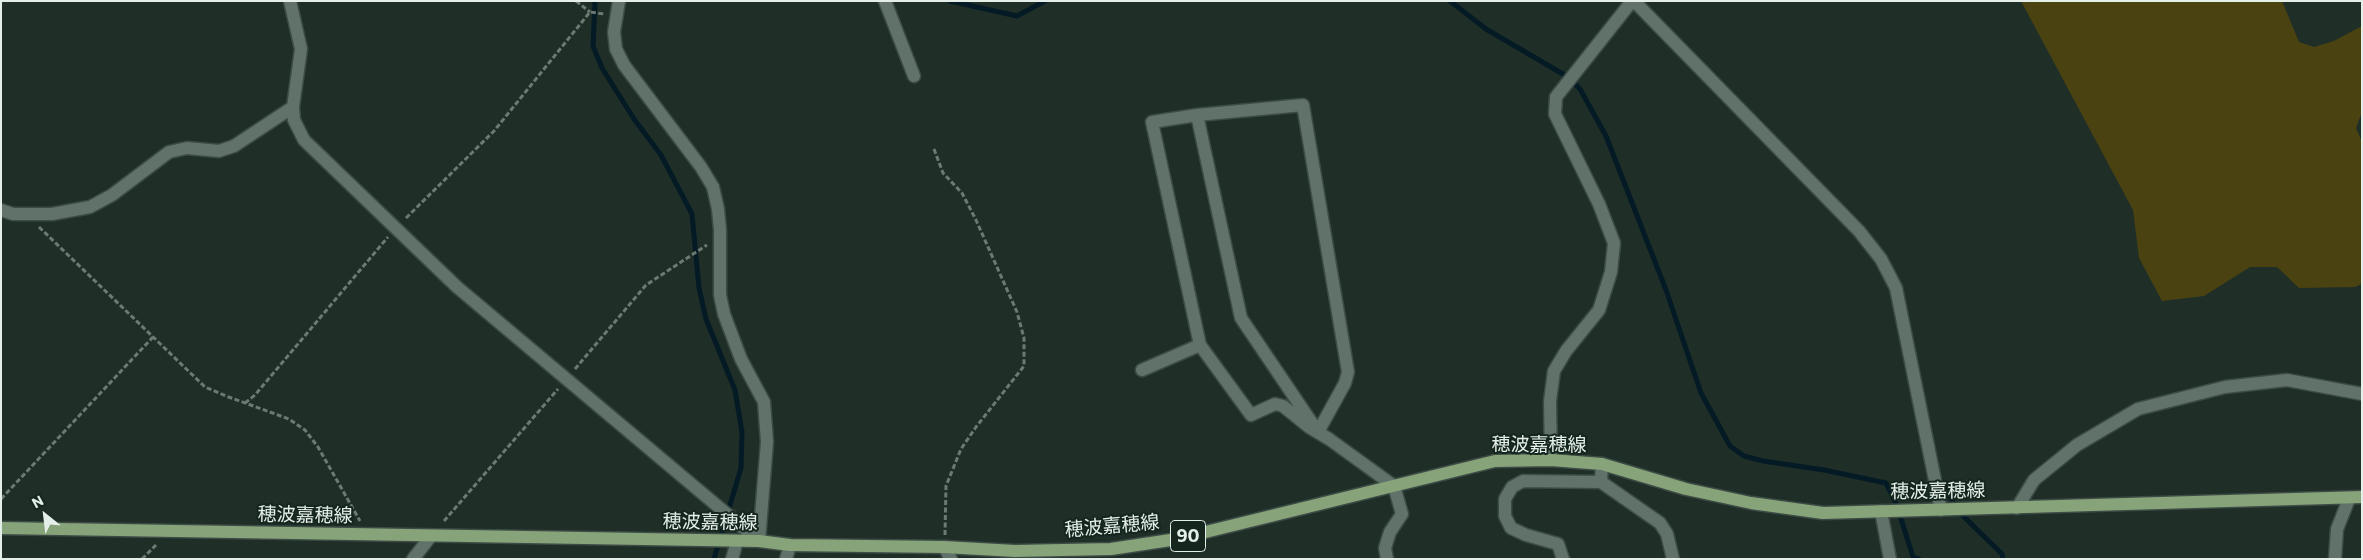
<!DOCTYPE html>
<html>
<head>
<meta charset="utf-8">
<style>
	body { margin:0 }
	#map { position:relative; width:2363px; height:560px; overflow:hidden; background:#1f2f28; font-family:Commissioner,sans-serif }
	canvas { display:block }
	.frame { position:absolute; inset:0; border:2px solid #e5efea; pointer-events:none }
	.north { position:absolute; left:20px; top:490px; width:50px; height:50px; -webkit-text-stroke:4px #15261e; paint-order:stroke; rotate:331deg; font-size:14px; font-weight:700; line-height:20px; text-align:center; color:#e5efea }
	.north::after { content:''; display:block; margin:auto; width:18px; height:22px; background:#e5efea; clip-path:polygon(50% 0,100% 100%,50% 72%,0 100%) }
</style>
</head>
<body>
<div id="map">
<canvas width="2363" height="560"></canvas>
<div class="frame"></div>
<div class="north">N</div>
</div>
<script>
const ctx = document.querySelector('canvas').getContext('2d');
ctx.lineJoin = 'round';
function fill(path, color) {
  ctx.fillStyle = color;
  ctx.fill(path, 'evenodd');
}
function shape(rows) {
  const path = new Path2D();
  for (const r of rows) {
    path.moveTo(r[0], r[1]);
    for (let i = 2; i < r.length; i += 2) path.lineTo(r[i], r[i + 1]);
  }
  return path;
}
function trace(path, color, width, dash) {
  ctx.strokeStyle = color;
  ctx.lineWidth = width;
  ctx.lineCap = dash ? 'butt' : 'round';
  ctx.setLineDash(dash || []);
  ctx.stroke(path);
}
function write(font, color, halo, rows, align = 'center') {
  ctx.font = font + ' Commissioner,"Noto Sans JP",sans-serif';
  ctx.lineWidth = 4;
  ctx.setLineDash([]);
  ctx.textBaseline = 'middle';
  ctx.strokeStyle = halo;
  ctx.fillStyle = color;
  for (const [text, x, y, turn = 0] of rows) {
    ctx.save();
    ctx.translate(x, y);
    ctx.rotate((+turn || 0) * Math.PI / 180);
    ctx.textAlign = isNaN(turn) ? turn : align;
    if (halo) ctx.strokeText(text, 0, 0);
    ctx.fillText(text, 0, 0);
    ctx.restore();
  }
}
fill(shape([
	[2021,1,2282,1,2299,42,2314,47,2334,41,2362,26,2362,112,2356,128,2362,142,2362,284,2355,287,2299,288,2277,267,2250,267,2204,296,2162,301,2139,258,2133,210]
]), '#4b4211');
trace(shape([
	[595,1,593,46,602,68,634,119,661,155,692,214,699,288,706,319,735,390,742,432,741,468,714,559],
	[950,1,1017,16,1045,1],
	[1450,1,1486,29,1568,77,1580,89,1606,136,1666,290,1701,393,1730,446,1744,456,1763,461,1824,470,1886,483,1897,506,1913,557,1919,559],
	[1939,478,1959,512,2002,554,2003,559]
]), '#041b25', 5);
const minor = shape([
	[290,1,301,49,293,107,294,120,304,140,457,287,759,541],
	[619,1,614,32,616,49,624,65,701,167,713,187,718,209,720,230,720,295,724,314,741,359,764,402,767,442,759,541],
	[885,1,914,76],
	[1634,1,1859,231,1881,259,1896,288,1941,510],
	[1197,115,1241,318,1318,432,1345,383,1348,372,1303,105,1197,115,1152,122,1200,345,1251,415,1275,404,1283,406,1309,427,1329,439,1394,486,1402,514,1390,532,1385,548,1387,559],
	[1,210,13,214,52,214,90,207,112,195,169,152,187,148,219,151,234,146,293,107],
	[1142,370,1200,345],
	[1551,460,1550,401,1554,371,1566,351,1599,310,1611,272,1614,243,1599,204,1555,114,1556,97,1632,1],
	[1602,464,1601,482,1660,523,1667,534,1673,559],
	[2017,508,2034,480,2077,445,2138,409,2225,387,2287,380,2362,394],
	[1881,511,1890,559],
	[944,547,951,559],
	[413,559,431,536],
	[732,559,737,541],
	[786,559,790,545],
	[1563,559,1558,544,1526,535,1511,528,1505,516,1505,499,1512,487,1523,481,1601,482],
	[2335,559,2337,529,2349,499]
]);
const major = shape([
	[1,528,759,541,790,545,944,547,1015,551,1111,549,1177,539,1495,461,1551,460,1602,464,1686,489,1751,503,1823,513,2362,497]
]);
trace(minor, '#3d4b45', 15);
trace(major, '#3d4b45', 15);
trace(shape([
	[576,1,590,12],
	[934,149,943,173,962,193,976,220,1017,312,1024,338,1024,366,976,427,961,449,946,486,945,535],
	[406,218,494,131,590,12,604,14],
	[39,227,205,387,226,396,289,419,305,430,318,447,360,521],
	[575,369,646,285,707,245],
	[245,403,255,395,388,237],
	[1,499,153,337],
	[444,521,558,389],
	[142,559,156,545]
]), '#6c7a74', 3, [5, 2.5]);
trace(minor, '#607269', 12);
trace(major, '#87a37a', 12);
for (const [x, y, w] of [
	[1188,536,35]
]) {
  const box = new Path2D();
  box.roundRect(x - w / 2, y - 15.5, w, 31, 4);
  ctx.fillStyle = '#15261e';
  ctx.fill(box);
  trace(box, '#e5efea', 1);
}
write('bold 18px', '#e5efea', null, [
	["90",1188,536]
]);
write('19px', '#e5efea', '#15261e', [
	["穂波嘉穂線",1539,445],
	["穂波嘉穂線",1938,491,-1],
	["穂波嘉穂線",305,515,1],
	["穂波嘉穂線",710,522,1],
	["穂波嘉穂線",1112,526,-5]
]);
</script>
</body>
</html>
